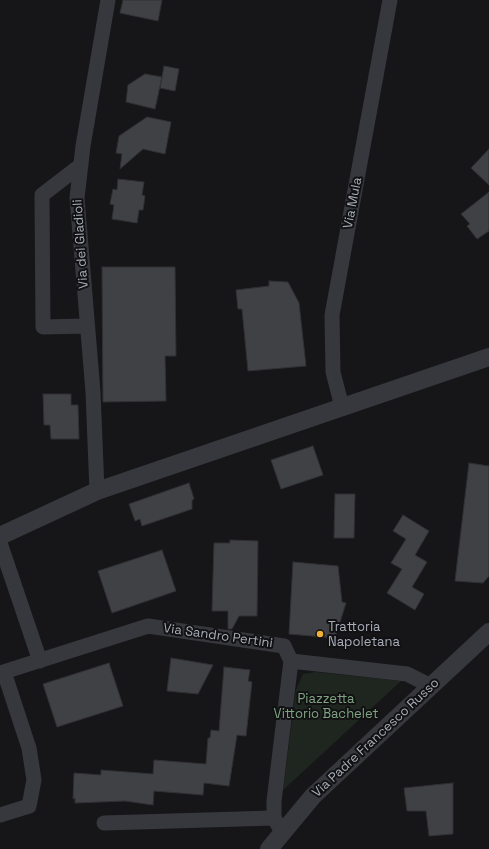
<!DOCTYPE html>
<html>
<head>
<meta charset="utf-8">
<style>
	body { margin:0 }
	canvas { display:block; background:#161618 }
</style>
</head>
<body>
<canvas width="489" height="849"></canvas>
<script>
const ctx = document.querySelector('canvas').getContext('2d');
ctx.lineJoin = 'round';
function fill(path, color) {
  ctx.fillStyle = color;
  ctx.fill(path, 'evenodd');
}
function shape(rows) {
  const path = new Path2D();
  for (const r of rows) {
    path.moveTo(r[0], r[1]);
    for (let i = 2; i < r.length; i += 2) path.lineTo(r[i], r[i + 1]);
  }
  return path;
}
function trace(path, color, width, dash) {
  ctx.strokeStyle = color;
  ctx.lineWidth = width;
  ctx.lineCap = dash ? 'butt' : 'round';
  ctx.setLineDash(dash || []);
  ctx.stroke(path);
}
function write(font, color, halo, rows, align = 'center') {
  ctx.font = font + ' "Space Grotesk",sans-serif';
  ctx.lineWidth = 4;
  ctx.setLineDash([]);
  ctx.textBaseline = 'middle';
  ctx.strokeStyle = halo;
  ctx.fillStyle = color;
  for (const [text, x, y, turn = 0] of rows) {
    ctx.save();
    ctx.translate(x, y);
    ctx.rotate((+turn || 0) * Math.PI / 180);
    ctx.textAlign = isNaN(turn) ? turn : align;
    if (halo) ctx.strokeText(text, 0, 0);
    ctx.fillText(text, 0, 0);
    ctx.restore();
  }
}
fill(shape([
	[316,672,401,681,283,790,296,690,303,674]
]), '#1e261f');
const building = shape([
	[123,0,162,0,158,21,120,13,123,0],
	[164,66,179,69,175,91,160,88,164,66],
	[145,74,162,77,155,109,126,102,128,85,145,74],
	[147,117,171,122,165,154,143,149,120,169,122,154,116,153,119,136,147,117],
	[489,149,489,185,471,168,489,149],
	[118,179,144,182,142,195,145,196,143,210,139,210,137,223,112,219,114,205,110,204,113,189,117,190,118,179],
	[489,192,489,231,477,239,467,226,470,224,461,214,489,192],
	[102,267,175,267,176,356,165,356,166,401,103,402,102,267],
	[269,281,288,282,299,303,306,366,248,371,242,309,238,309,236,290,269,286,269,281],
	[43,394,71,394,71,405,78,405,79,439,51,439,50,425,44,425,43,394],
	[313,446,323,475,281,489,271,460,313,446],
	[469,463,489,466,489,576,483,583,455,581,469,463],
	[189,483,194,499,192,500,192,509,142,526,140,519,135,521,129,504,189,483],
	[335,494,355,494,354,538,334,538,335,494],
	[403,515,429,531,415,555,427,562,412,587,424,594,415,610,387,593,402,569,391,563,406,539,393,531,403,515],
	[230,540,258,541,257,616,239,616,232,629,228,629,228,611,212,611,214,543,230,543,230,540],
	[162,550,176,591,112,613,98,571,162,550],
	[293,562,338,566,342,602,346,603,335,638,289,634,293,562],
	[171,658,213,665,198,694,167,691,171,658],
	[109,663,123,706,57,727,43,684,109,663],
	[224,667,250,670,248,681,252,682,246,736,237,735,229,786,204,783,203,795,154,791,153,805,125,801,75,803,75,798,73,799,74,773,101,775,101,770,153,774,154,760,206,764,208,738,210,738,211,730,219,731,224,667],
	[453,783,453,834,429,836,426,811,407,811,404,788,453,783]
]);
fill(building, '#404145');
trace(building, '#303034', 1);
trace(shape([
	[81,165,42,195,43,327,86,326],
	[342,407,333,372,332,315,390,0],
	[97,491,93,392,77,198,83,146,108,0],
	[0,543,40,661],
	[291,661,407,674,431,686],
	[0,673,148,626,284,646,291,661],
	[0,815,29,806,34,780,29,748,4,672],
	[104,823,274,818],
	[282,832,274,818,274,801,291,661]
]), '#37383d', 15);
trace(shape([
	[0,536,97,491,489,357],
	[269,849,313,796,489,632]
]), '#37383d', 18);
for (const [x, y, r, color] of [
	[320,634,4,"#f2b134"]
]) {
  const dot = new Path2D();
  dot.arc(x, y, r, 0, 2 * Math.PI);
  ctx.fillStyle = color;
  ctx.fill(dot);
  trace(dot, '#111113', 1.5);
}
write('13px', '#a8adb8', '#111113', [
	["Via Mula",353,203,-79],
	["Via dei Gladioli",81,244,-94],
	["Via Sandro Pertini",218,636,8],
	["Via Padre Francesco Russo",376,738,-43]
]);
write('13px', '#a8adb8', '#111113', [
	["Trattoria",328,627],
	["Napoletana",328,642]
], 'left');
write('13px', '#7fa381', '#111113', [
	["Piazzetta",326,699],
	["Vittorio Bachelet",326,714]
]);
</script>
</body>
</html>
